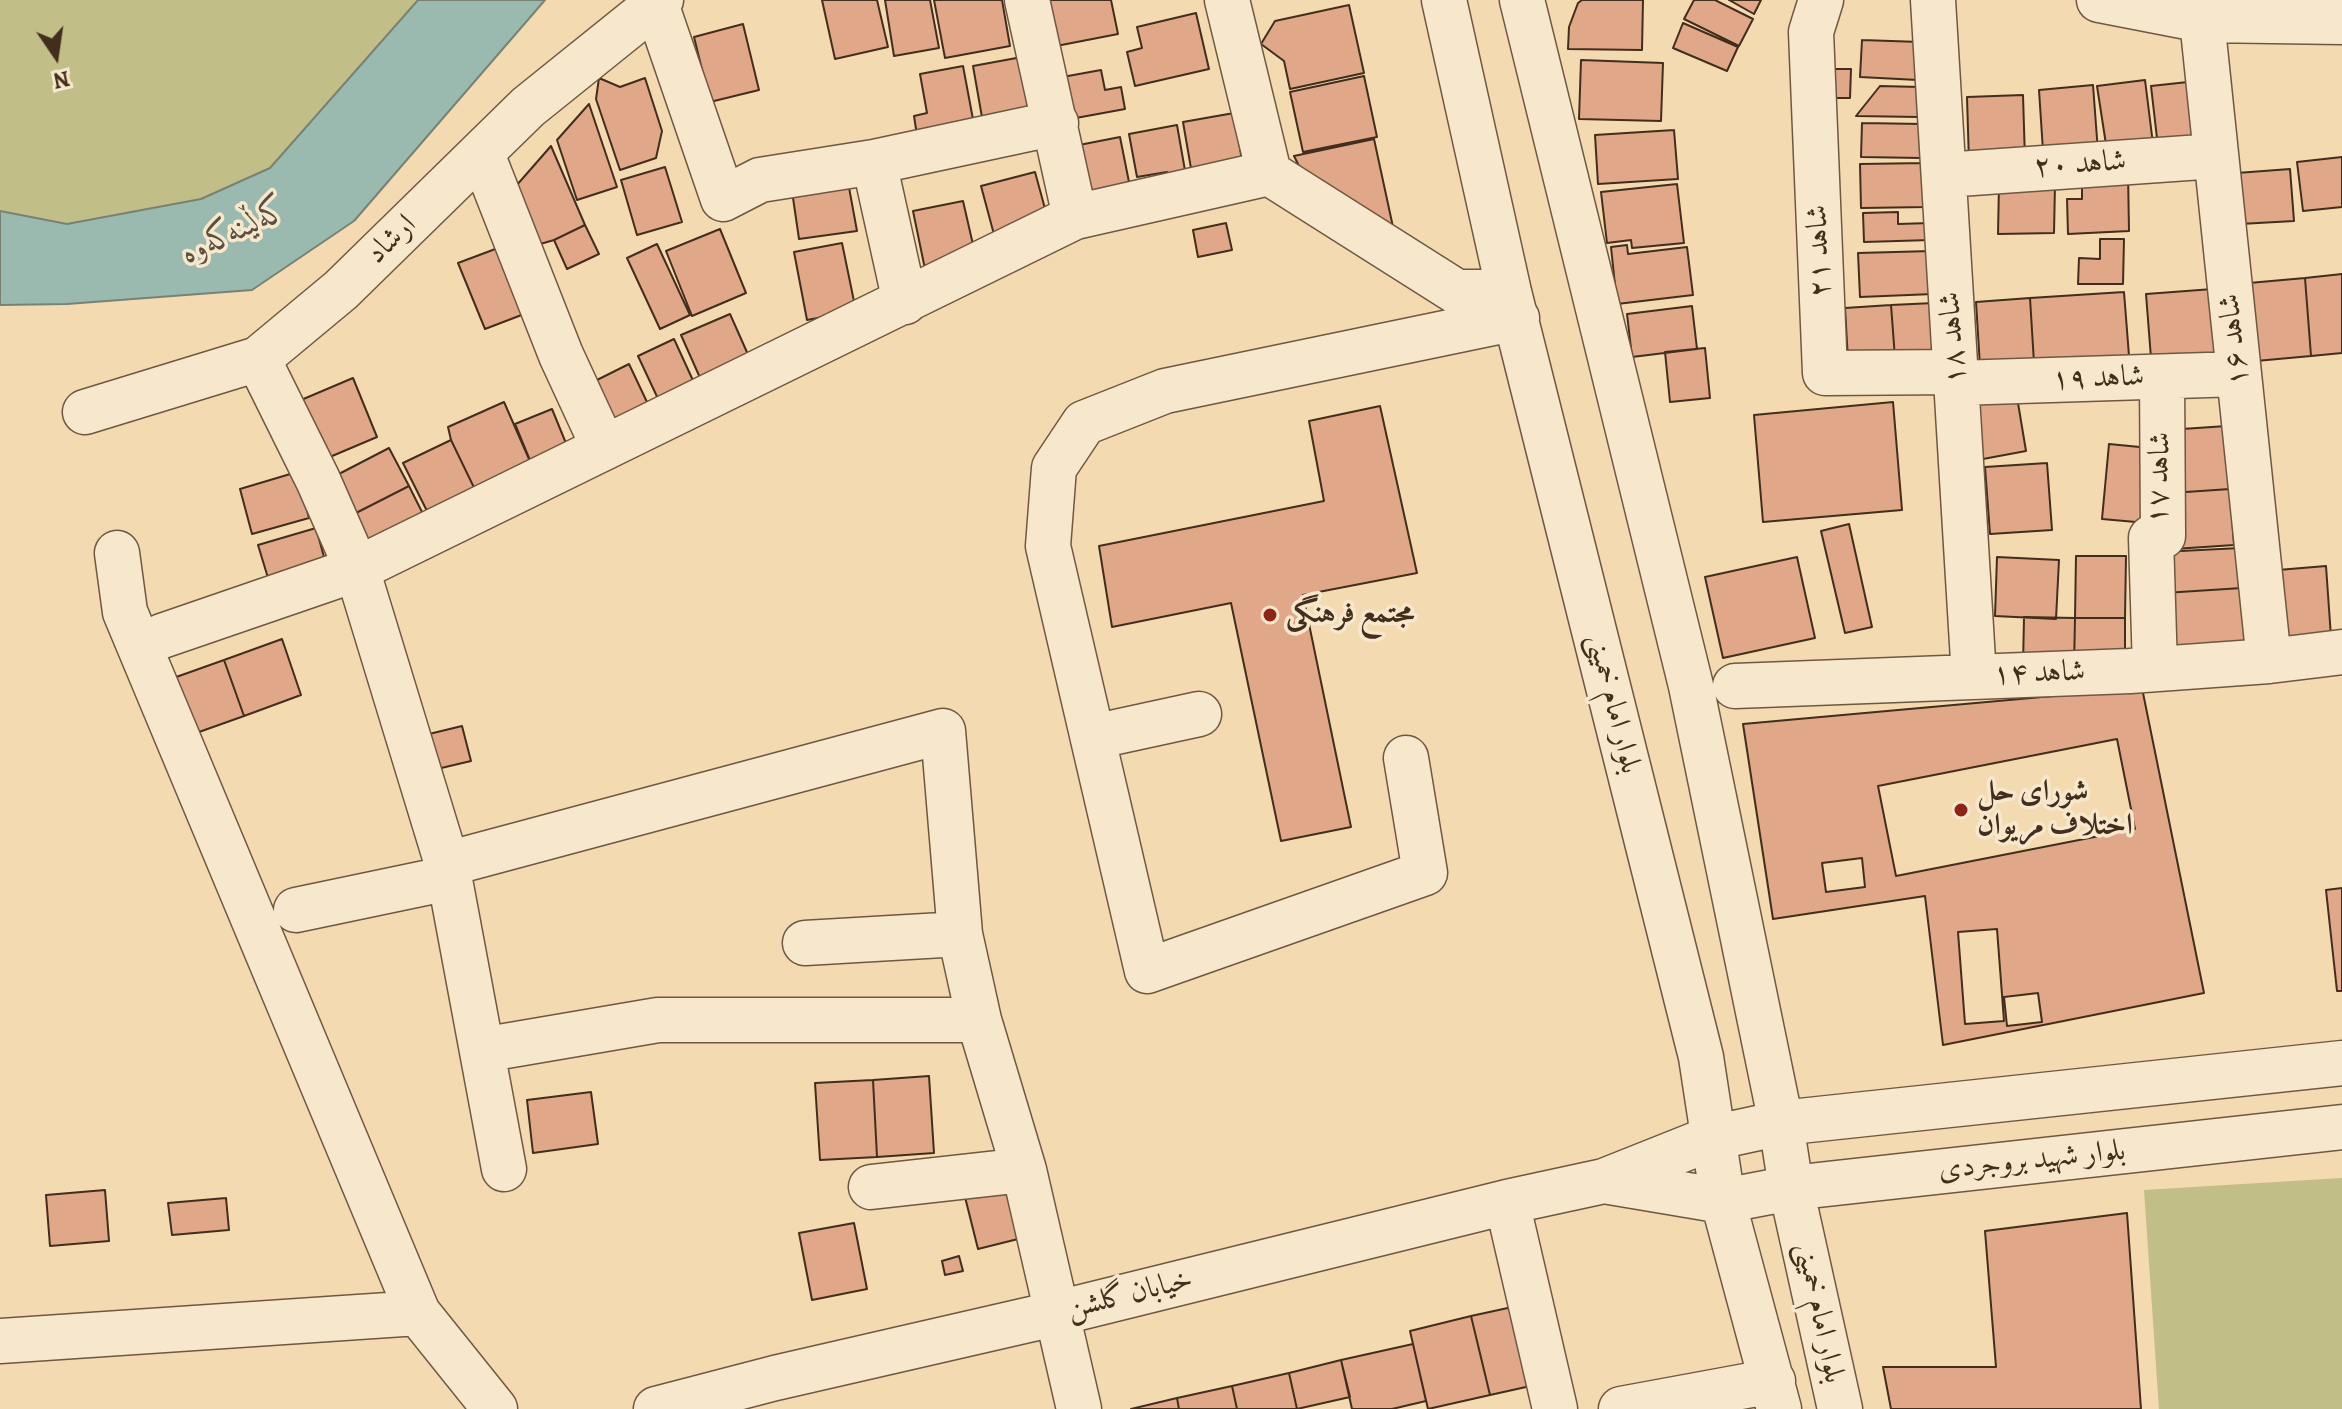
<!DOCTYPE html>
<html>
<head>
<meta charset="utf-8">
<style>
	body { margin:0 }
	#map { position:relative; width:2342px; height:1409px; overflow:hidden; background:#f3dab1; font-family:Alegreya,serif }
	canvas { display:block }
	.north { position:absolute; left:16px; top:16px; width:80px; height:80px; -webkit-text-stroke:6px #f7e7cc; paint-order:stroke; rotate:167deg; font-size:22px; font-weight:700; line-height:32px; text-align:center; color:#432d1c }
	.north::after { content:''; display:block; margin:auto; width:28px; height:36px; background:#432d1c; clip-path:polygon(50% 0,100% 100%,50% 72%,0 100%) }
</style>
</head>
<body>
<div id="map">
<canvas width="2342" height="1409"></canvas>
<div class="north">N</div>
</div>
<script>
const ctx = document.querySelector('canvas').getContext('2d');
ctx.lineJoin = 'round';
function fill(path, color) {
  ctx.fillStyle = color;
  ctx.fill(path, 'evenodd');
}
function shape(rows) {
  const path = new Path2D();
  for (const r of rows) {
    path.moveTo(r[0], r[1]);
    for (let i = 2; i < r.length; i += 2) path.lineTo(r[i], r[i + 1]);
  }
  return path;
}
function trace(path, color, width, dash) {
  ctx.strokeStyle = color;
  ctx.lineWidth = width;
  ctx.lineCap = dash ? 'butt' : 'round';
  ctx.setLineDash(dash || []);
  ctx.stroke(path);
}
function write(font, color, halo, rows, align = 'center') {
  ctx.font = font + ' Alegreya,Amiri,serif';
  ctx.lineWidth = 7;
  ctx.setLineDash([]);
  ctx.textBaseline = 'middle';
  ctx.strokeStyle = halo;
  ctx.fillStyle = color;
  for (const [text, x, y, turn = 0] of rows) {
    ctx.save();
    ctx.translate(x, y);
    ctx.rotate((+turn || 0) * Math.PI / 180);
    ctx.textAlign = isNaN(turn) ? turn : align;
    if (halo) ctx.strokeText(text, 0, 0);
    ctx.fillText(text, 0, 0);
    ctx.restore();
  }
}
fill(shape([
	[0,0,418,0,270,168,201,199,67,224,0,211],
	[2342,1178,2342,1409,2159,1409,2144,1190]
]), '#c1be87');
const water = shape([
	[418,0,545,0,354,221,252,290,67,304,0,305,0,211,67,224,201,199,270,168,418,0]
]);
fill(water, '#9bbaaf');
trace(water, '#788274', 2);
const building = shape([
	[822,0,877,0,888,47,835,59,822,0],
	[885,0,930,0,939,48,894,56,885,0],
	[934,0,1002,0,1010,46,945,58,934,0],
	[1037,0,1111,0,1118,34,1046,48,1037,0],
	[1582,0,1643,0,1642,50,1568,49,1569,27,1578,3,1582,0],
	[1694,0,1715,0,1753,19,1739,46,1684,19,1694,0],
	[1729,0,1761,0,1754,14,1729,0],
	[1349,5,1364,73,1290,89,1284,61,1261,44,1275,21,1349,5],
	[1196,13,1209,69,1135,86,1127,52,1142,48,1137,27,1196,13],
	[1683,23,1738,47,1727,71,1673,48,1683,23],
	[743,24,759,90,710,102,694,37,743,24],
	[1862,40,1920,42,1918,80,1860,77,1862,40],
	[1022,57,1032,115,983,123,973,66,1022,57],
	[1581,60,1663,63,1661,121,1579,119,1581,60],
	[963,66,975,130,918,142,914,116,927,113,920,74,963,66],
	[1829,69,1851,69,1850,98,1829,98,1829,69],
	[1101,70,1105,90,1121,87,1125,109,1065,120,1057,78,1101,70],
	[1364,76,1377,137,1303,152,1290,92,1364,76],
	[599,78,620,87,645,78,662,131,656,158,620,170,596,99,599,78],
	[2145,80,2153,144,2107,151,2097,86,2145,80],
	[2197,81,2204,142,2158,147,2151,86,2197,81],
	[2093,85,2098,152,2043,151,2039,90,2093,85],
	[1880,86,1920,87,1919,117,1856,116,1880,86],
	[2023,95,2025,160,1969,162,1967,97,2023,95],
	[589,104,617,187,577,200,557,140,589,104],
	[1234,113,1244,172,1193,180,1183,122,1234,113],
	[1862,123,1922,124,1921,158,1861,157,1862,123],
	[1177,125,1187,182,1169,186,1167,172,1137,177,1129,134,1177,125],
	[1674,130,1678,179,1598,184,1595,135,1674,130],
	[1120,137,1132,197,1086,206,1074,146,1120,137],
	[1374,139,1393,227,1314,196,1294,156,1374,139],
	[551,146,585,225,554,240,530,247,509,194,551,146],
	[2342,157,2342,207,2303,211,2297,162,2342,157],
	[1926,163,1927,207,1861,208,1860,164,1926,163],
	[665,167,682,222,637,235,621,180,665,167],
	[2290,169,2294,221,2240,224,2237,173,2290,169],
	[1035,172,1050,227,996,242,981,186,1035,172],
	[2128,172,2129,231,2068,234,2067,199,2082,199,2082,173,2128,172],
	[848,182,857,231,799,239,792,191,848,182],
	[1677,184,1684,243,1632,248,1631,240,1607,243,1601,192,1677,184],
	[1999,184,2055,184,2054,233,1998,234,1999,184],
	[963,201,977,262,926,274,913,211,963,201],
	[1898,212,1898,224,1930,223,1931,240,1864,242,1863,213,1898,212],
	[1226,223,1232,250,1198,257,1193,230,1226,223],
	[585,225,599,254,567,269,554,240,585,225],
	[720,229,746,293,692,316,666,251,720,229],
	[2100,239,2124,239,2123,284,2078,284,2079,258,2100,259,2100,239],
	[842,243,856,311,807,320,794,252,842,243],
	[657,244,690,315,660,329,627,258,657,244],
	[506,245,532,311,485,329,458,263,506,245],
	[1627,245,1628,254,1687,247,1693,295,1617,304,1611,247,1627,245],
	[1932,251,1933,294,1860,297,1858,253,1932,251],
	[2342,274,2342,353,2311,356,2305,278,2342,274],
	[2305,278,2311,356,2256,361,2249,283,2305,278],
	[2213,289,2218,353,2151,358,2146,294,2213,289],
	[2124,292,2129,356,2034,363,2030,298,2124,292],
	[2030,298,2034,363,1980,366,1976,302,2030,298],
	[1934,303,1937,354,1895,358,1891,305,1934,303],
	[1891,305,1895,358,1848,360,1845,308,1891,305],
	[1692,306,1697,349,1632,357,1627,314,1692,306],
	[730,314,754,368,705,389,681,335,730,314],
	[674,339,696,387,660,403,638,356,674,339],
	[1705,348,1710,398,1670,402,1665,352,1705,348],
	[629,364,655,419,611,440,585,386,629,364],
	[353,378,377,437,318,462,294,403,353,378],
	[2016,391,2026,451,1983,459,1973,397,2016,391],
	[504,402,536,475,481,502,451,440,448,427,504,402],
	[1893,402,1902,510,1763,522,1754,415,1893,402],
	[1380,406,1417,573,1303,595,1351,827,1281,841,1231,603,1112,627,1099,546,1324,501,1309,421,1380,406],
	[552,409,572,458,536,475,515,424,552,409],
	[2227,426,2230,489,2171,493,2167,430,2227,426],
	[451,440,481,502,434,525,403,463,451,440],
	[2109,444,2150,448,2147,523,2102,519,2109,444],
	[389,448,409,486,354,514,335,476,389,448],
	[2047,463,2052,530,1990,534,1985,467,2047,463],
	[297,472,309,518,252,534,240,489,297,472],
	[409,486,429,526,375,554,354,514,409,486],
	[2230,489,2234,545,2174,549,2171,493,2230,489],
	[1849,524,1872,627,1845,633,1821,531,1849,524],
	[316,528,329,575,272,591,258,545,316,528],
	[2240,548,2242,588,2164,593,2161,552,2240,548],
	[2076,556,2126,556,2125,618,2075,618,2076,556],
	[1797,557,1815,638,1723,658,1705,577,1797,557],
	[1997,557,2059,560,2056,619,1995,616,1997,557],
	[2326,566,2331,637,2282,640,2278,570,2326,566],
	[2242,588,2245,644,2167,648,2164,593,2242,588],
	[2024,617,2075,618,2074,667,2023,666,2024,617],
	[2075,618,2125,618,2125,667,2074,667,2075,618],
	[282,639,301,695,244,716,224,660,282,639],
	[224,660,244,716,185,737,165,681,224,660],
	[2142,688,2204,993,1943,1045,1925,896,1773,919,1743,724,2142,688],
	[462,726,471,761,437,769,429,734,462,726],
	[2117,739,2135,829,1896,876,1878,786,2117,739],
	[1862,858,1865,887,1826,892,1822,863,1862,858],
	[2342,888,2342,991,2337,991,2326,890,2342,888],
	[1997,929,2004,1021,1965,1024,1958,932,1997,929],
	[2038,993,2042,1022,2007,1026,2004,997,2038,993],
	[929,1076,934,1153,877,1157,873,1080,929,1076],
	[873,1080,877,1157,820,1160,815,1083,873,1080],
	[591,1092,598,1144,533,1153,527,1100,591,1092],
	[1006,1177,1022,1238,978,1249,963,1189,1006,1177],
	[105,1190,109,1241,50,1246,46,1195,105,1190],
	[226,1198,229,1230,172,1235,168,1203,226,1198],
	[2127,1213,2141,1409,1891,1409,1883,1367,1996,1367,1985,1231,2127,1213],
	[854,1223,867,1289,812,1300,799,1233,854,1223],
	[959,1256,963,1271,945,1275,942,1261,959,1256],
	[1517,1306,1535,1385,1490,1395,1471,1316,1517,1306],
	[1471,1316,1490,1395,1428,1409,1410,1331,1471,1316],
	[1413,1344,1426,1401,1392,1409,1352,1409,1341,1360,1413,1344],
	[1341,1360,1350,1397,1297,1409,1289,1373,1341,1360],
	[1289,1373,1297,1409,1237,1409,1232,1386,1289,1373],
	[1232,1386,1237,1409,1179,1409,1177,1398,1232,1386],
	[1177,1398,1179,1409,1131,1409,1177,1398]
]);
fill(building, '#e0a889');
trace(building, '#432d1c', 2);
const minor = shape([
	[1027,0,1075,217],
	[1227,0,1269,173],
	[1444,0,1509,292,1701,1057,1723,1201,1779,1409],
	[1522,0,1691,686,1781,1123,1791,1188,1840,1409],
	[1821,0,1811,32,1825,373,1956,372],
	[1933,0,1974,677],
	[2099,0,2202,20,2342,22],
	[656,4,723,199,760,180,874,162],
	[2202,20,2269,661],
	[482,154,561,355,604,448],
	[1944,175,2216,156],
	[905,302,874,162,1056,123],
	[258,359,318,480,357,569,447,864,504,1169],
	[1957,383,2239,374],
	[85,412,258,359,341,290,528,107,661,0],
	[117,553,125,612,418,1313,495,1409],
	[162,636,357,569,1075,217,1269,173,1457,292,1509,292],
	[2155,669,2151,538,2163,536,2162,377],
	[1735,686,2130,671,2269,661,2342,652],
	[1093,737,1199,714],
	[1406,758,1425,873,1147,971,1048,546,1054,468,1084,423,1165,391,1517,318],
	[447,864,943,731,960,934,979,1020,1024,1170,1079,1409],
	[296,910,449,878],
	[805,943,960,934],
	[482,1050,658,1020,979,1020],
	[1604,1181,1723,1201,1791,1188,2342,1127],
	[871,1187,1024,1170],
	[1507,1202,1555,1409],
	[0,1341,418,1313],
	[656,1409,775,1378,1058,1313,1507,1202,1604,1181,1712,1138,1781,1123,2342,1063],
	[1621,1409,1773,1381]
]);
trace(minor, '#6f5841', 47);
trace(minor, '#f7e7cc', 44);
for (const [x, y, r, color] of [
	[1270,615,8,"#8f2418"],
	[1961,810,8,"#8f2418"]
]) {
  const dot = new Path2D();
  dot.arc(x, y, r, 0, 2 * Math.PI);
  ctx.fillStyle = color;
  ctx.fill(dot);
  trace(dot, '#f7e7cc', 3);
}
write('30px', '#432d1c', '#f7e7cc', [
	["شاهد ۲۰",2080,165,-4],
	["ارشاد",392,240,-44],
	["شاهد ۲۱",1820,251,-92],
	["شاهد ۱۸",1954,338,-94],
	["شاهد ۱۶",2235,340,-96],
	["شاهد ۱۹",2098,379,-2],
	["شاهد ۱۷",2160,478,-88],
	["شاهد ۱۴",2039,674,-2],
	["بلوار امام خمینی",1613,704,76],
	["بلوار شهید بروجردی",2032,1161,-6],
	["خیابان گلشن",1130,1295,-14],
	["بلوار امام خمینی",1819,1313,78]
]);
write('bold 30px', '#432d1c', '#f7e7cc', [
	["مجتمع فرهنگی",1286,615],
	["شورای حل",1977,793],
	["اختلاف مریوان",1977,827]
], 'left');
write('italic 32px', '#595041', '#f7e7cc', [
	["کەڵینەکەوە",236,232,-25]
]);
</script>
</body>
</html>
